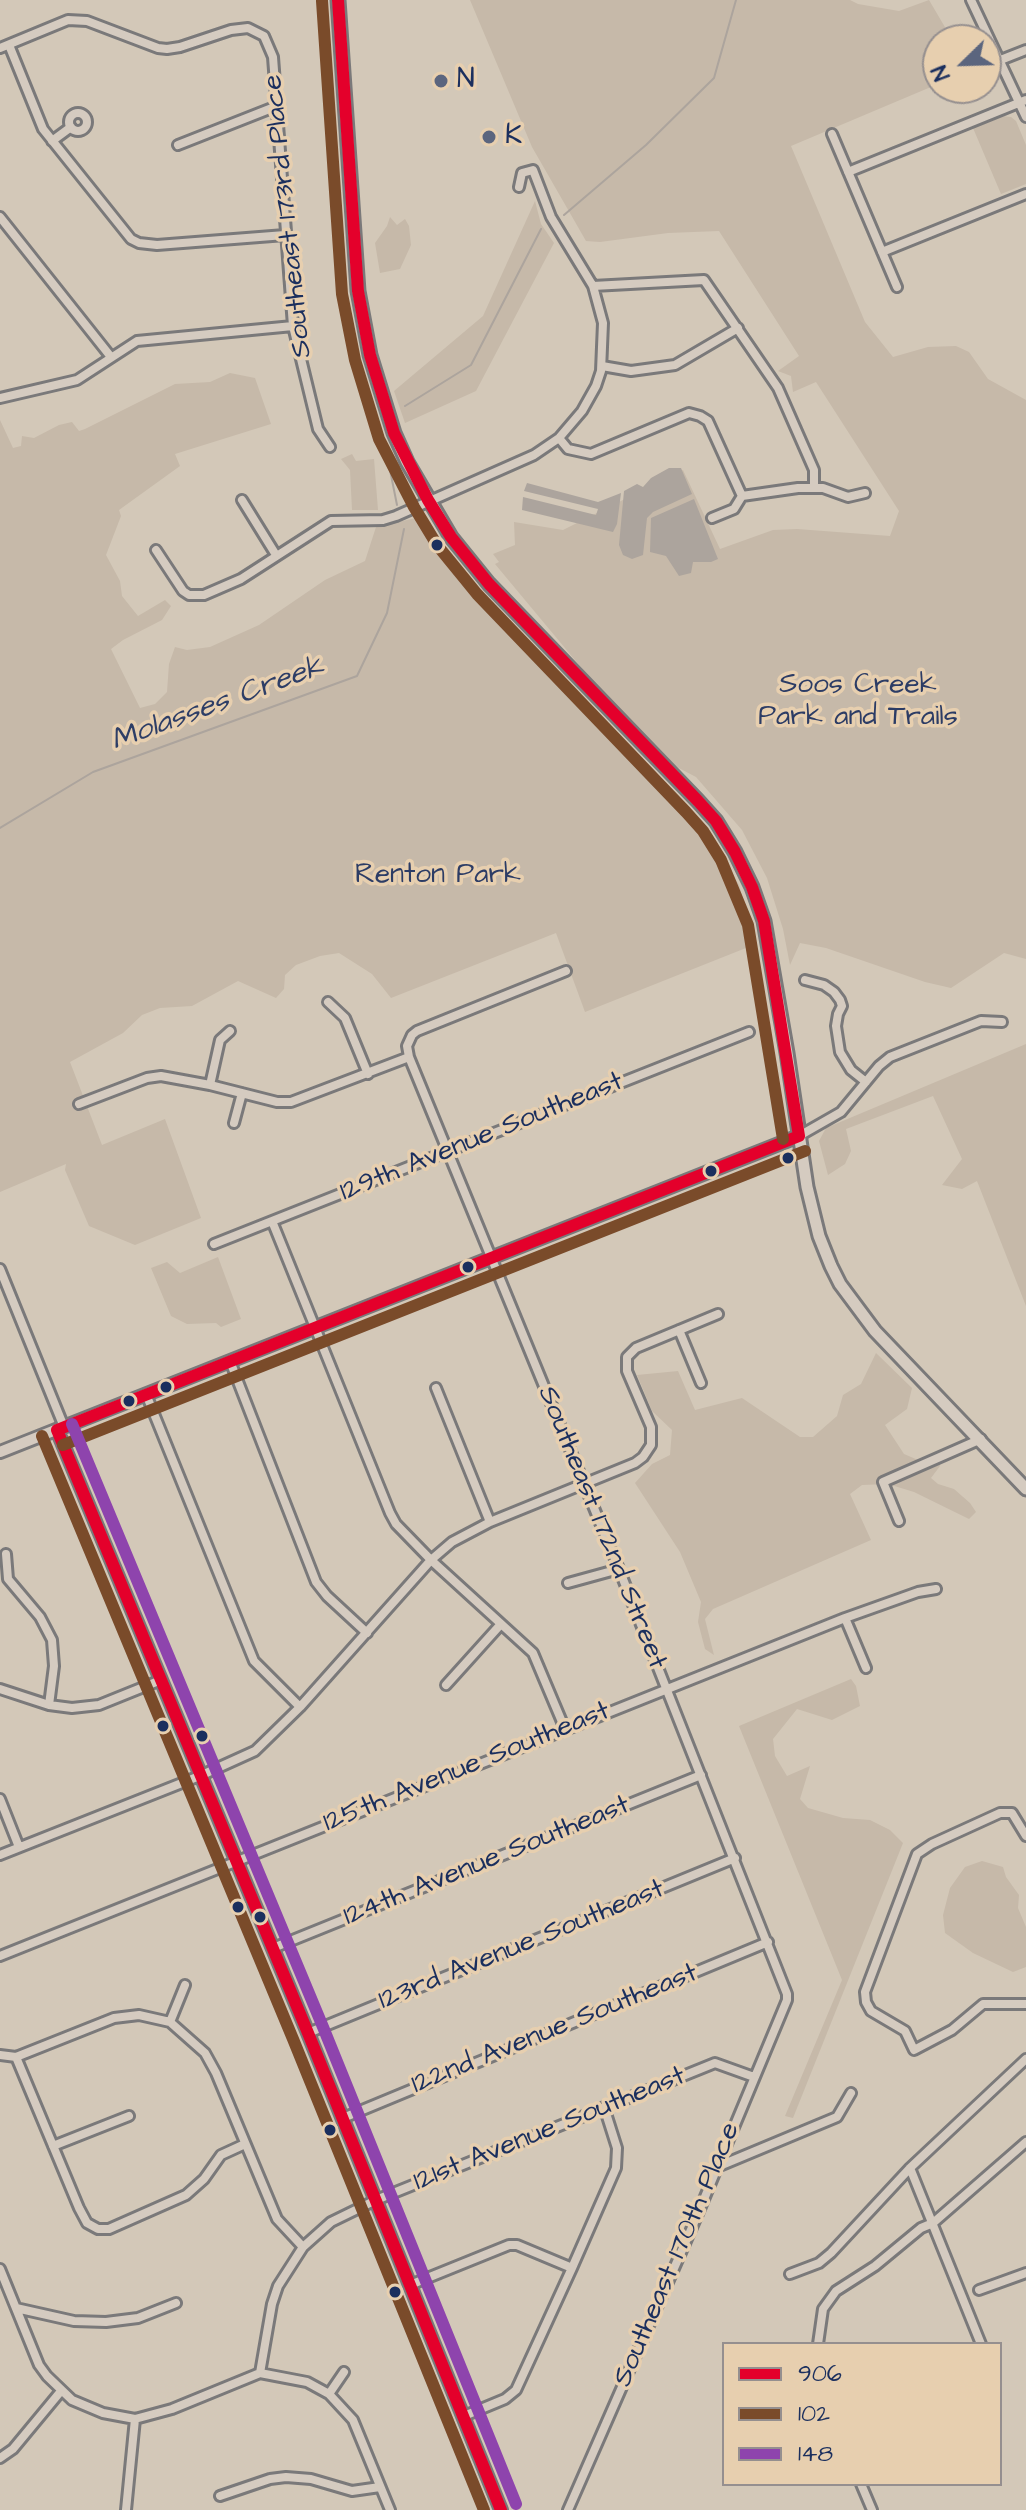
<!DOCTYPE html>
<html>
<head>
<meta charset="utf-8">
<style>
	body { margin:0 }
	#map { position:relative; width:1026px; height:2510px; overflow:hidden; background:#d3c8b8; font-family:"Architects Daughter",sans-serif }
	canvas { display:block }
	.legend { position:absolute; left:722px; top:2342px; width:280px; height:144px; box-sizing:border-box; background:#e7cfaf; border:2px solid #958f8f; margin:0; padding:10px 14px; list-style:none; font-size:24px; color:#1b2f5e }
	.legend li { display:flex; align-items:center; gap:16px; height:40px }
	.legend b { width:40px; border:2px solid #958f8f }
	.north { position:absolute; left:922px; top:24px; width:80px; height:80px; box-sizing:border-box; background:#e7cfaf; border:2px solid #958f8f; border-radius:50%; rotate:247deg; font-size:22px; font-weight:700; line-height:32px; text-align:center; color:#1b2f5e }
	.north::after { content:''; display:block; margin:auto; width:28px; height:36px; background:#5b657e; clip-path:polygon(50% 0,100% 100%,50% 72%,0 100%) }
</style>
</head>
<body>
<div id="map">
<canvas width="1026" height="2510"></canvas>
<ul class="legend">
<li><b style="height:10px;background:#e4002b"></b>906</li>
<li><b style="height:10px;background:#7a4b2a"></b>102</li>
<li><b style="height:10px;background:#8e44ad"></b>148</li>
</ul>
<div class="north">N</div>
</div>
<script>
const ctx = document.querySelector('canvas').getContext('2d');
ctx.lineJoin = 'round';
function fill(path, color) {
  ctx.fillStyle = color;
  ctx.fill(path, 'evenodd');
}
function shape(rows) {
  const path = new Path2D();
  for (const r of rows) {
    if (r.length === 3) {
      path.moveTo(r[0] + r[2], r[1]);
      path.arc(r[0], r[1], r[2], 0, 2 * Math.PI);
      continue;
    }
    path.moveTo(r[0], r[1]);
    for (let i = 2; i < r.length; i += 2) path.lineTo(r[i], r[i + 1]);
  }
  return path;
}
function trace(path, color, width, dash) {
  ctx.strokeStyle = color;
  ctx.lineWidth = width;
  ctx.lineCap = dash ? 'butt' : 'round';
  ctx.setLineDash(dash || []);
  ctx.stroke(path);
}
function write(font, color, halo, rows, align = 'center') {
  ctx.font = font + ' "Architects Daughter",sans-serif';
  ctx.lineWidth = 7;
  ctx.setLineDash([]);
  ctx.textBaseline = 'middle';
  ctx.strokeStyle = halo;
  ctx.fillStyle = color;
  for (const [text, x, y, turn = 0] of rows) {
    ctx.save();
    ctx.translate(x, y);
    ctx.rotate((+turn || 0) * Math.PI / 180);
    ctx.textAlign = isNaN(turn) ? turn : align;
    if (halo) ctx.strokeText(text, 0, 0);
    ctx.fillText(text, 0, 0);
    ctx.restore();
  }
}
fill(shape([
	[470,0,850,0,858,4,899,11,929,0,949,34,947,40,938,40,938,84,791,146,865,322,893,357,928,347,956,346,969,352,988,379,1026,400,1026,959,1004,953,951,988,925,982,826,948,800,943,790,965,783,929,767,878,742,830,696,777,654,755,495,564,499,562,493,554,515,545,514,522,563,530,683,470,720,549,773,530,797,529,890,536,899,511,816,382,793,392,791,376,778,371,799,356,719,231,668,233,600,242,586,241,532,147],
	[1002,116,1011,117,1016,121,1026,145,1026,184,1001,194,973,128],
	[535,201,541,224,554,243,476,391,405,423,394,391,483,316],
	[390,217,397,225,405,219,409,226,411,245,400,269,380,273,375,243,387,226],
	[230,373,255,378,271,424,175,454,180,466,119,510,121,516,106,555,120,581,122,596,138,616,165,600,171,606,162,620,123,640,111,649,140,708,155,704,167,692,169,664,175,647,187,650,210,647,259,625,325,580,365,561,376,527,416,518,460,583,593,715,597,714,689,809,718,848,739,885,756,944,585,1012,556,933,391,998,372,974,339,953,320,956,296,965,285,975,284,989,276,998,238,981,192,1006,160,1008,142,1015,123,1033,70,1062,102,1145,165,1119,201,1218,135,1245,89,1226,65,1170,66,1164,0,1192,0,420,13,448,21,446,22,436,34,438,59,425,72,422,79,431,85,429,175,384,210,382],
	[352,454,356,461,374,459,378,510,352,510,350,470,341,459],
	[1026,1044,1026,1306,977,1181,962,1189,942,1185,962,1159,933,1096,846,1129,851,1151,845,1164,828,1175,819,1141,826,1128],
	[218,1257,241,1319,221,1327,216,1323,187,1324,171,1316,151,1268,167,1262,180,1273],
	[876,1353,912,1388,907,1409,885,1425,904,1454,918,1460,941,1453,940,1466,931,1478,938,1484,954,1489,970,1503,976,1512,969,1519,914,1492,888,1484,862,1485,850,1494,871,1540,713,1609,705,1619,714,1655,705,1649,698,1622,701,1602,680,1552,635,1483,652,1464,670,1455,672,1430,652,1411,637,1375,678,1371,695,1410,742,1398,800,1437,813,1437,837,1416,843,1395,861,1384],
	[851,1679,856,1686,860,1706,832,1720,797,1709,773,1739,775,1756,787,1776,810,1766,800,1799,808,1808,843,1818,870,1820,890,1830,903,1843,793,2118,785,2116,842,1980,739,1726],
	[982,1861,1003,1867,1006,1877,1019,1895,1018,1908,1026,1927,1026,1967,1013,1972,973,1953,945,1933,943,1915,950,1888,965,1867]
]), '#c6b9a9');
fill(shape([
	[669,468,681,468,692,494,653,512,647,518,643,555,632,559,623,555,619,545,624,491,637,484,643,487,651,478],
	[527,483,598,502,621,493,617,524,613,532,522,510,523,497,596,515,598,509,524,491],
	[694,499,718,559,711,562,693,562,691,573,679,576,666,556,650,552,651,518]
]), '#aca49d');
trace(shape([
	[564,215,646,145,714,78,736,0],
	[405,406,471,365,541,229],
	[390,470,397,505],
	[0,828,93,772,357,676,387,613,404,529]
]), '#aca49d', 2);
const minor = shape([
	[971,0,1026,117],
	[9,45,43,129,131,239,139,243,157,245,285,235],
	[0,48,68,20,87,21,158,48,167,49,180,47,231,30,248,28,264,36,273,57,293,326,318,429,330,447],
	[998,61,1026,50],
	[78,122,9],
	[832,134,897,287],
	[52,141,71,127],
	[178,145,277,106],
	[848,172,1026,100],
	[0,217,111,357],
	[882,252,1026,194],
	[593,286,704,280,778,388,814,470,814,488],
	[602,366,631,371,675,365,738,328],
	[0,398,77,380,137,341,293,326],
	[559,438,568,449,591,454,689,413,700,416,708,421,742,496],
	[742,496,798,488,823,488,848,497,865,493],
	[242,500,276,555],
	[712,518,734,509,742,496],
	[156,550,183,591,189,595,204,595,241,579,331,521,383,520,396,516,534,455,559,438,582,411,596,386,601,371,603,323,593,286,551,217,533,170,522,173,519,187],
	[805,980,824,985,834,992,840,1000,842,1006,838,1014,836,1026,840,1052,851,1070,866,1082],
	[328,1002,345,1018,368,1074],
	[409,1057,619,1569,787,1994,787,2000,697,2216,568,2510],
	[210,1085,220,1040,230,1031],
	[79,1104,147,1078,161,1076,210,1085,277,1102,291,1102,409,1057,407,1046,412,1035,417,1031,566,971],
	[234,1123,242,1093],
	[799,1136,841,1112,879,1066,890,1057,981,1021,1002,1022],
	[272,1221,390,1513,396,1524,431,1560,533,1653,565,1729],
	[214,1244,749,1032],
	[0,1269,64,1427],
	[679,1330,701,1383],
	[230,1361,316,1582,327,1596,367,1633],
	[436,1388,490,1522],
	[146,1394,254,1661,300,1707],
	[899,1521,883,1482,981,1439],
	[6,1554,8,1579,40,1617,52,1640,54,1666,49,1705],
	[568,1583,619,1569],
	[845,1618,866,1668],
	[446,1685,501,1624],
	[0,1689,49,1705,72,1708,99,1705,161,1680],
	[0,1799,19,1847],
	[1026,1836,1012,1813,1000,1813,932,1844,917,1854,865,1992,866,2002,871,2011,905,2031,914,2050,952,2030,983,2004,1026,2004],
	[0,1855,202,1775,255,1751,300,1707,431,1560,452,1542,490,1522,635,1463,643,1457,651,1445,651,1427,627,1371,627,1357,636,1348,718,1314],
	[273,1948,701,1775],
	[0,1956,845,1618,918,1592,936,1589],
	[170,2022,185,1985],
	[308,2033,735,1858],
	[0,2055,16,2057,114,2018,139,2015,170,2022,205,2053,216,2073,277,2219,303,2247],
	[16,2057,79,2208,87,2223,98,2229,109,2229,186,2195,204,2179,221,2155,245,2144],
	[343,2118,768,1942],
	[53,2146,129,2116],
	[717,2167,837,2117,851,2093],
	[910,2168,981,2344],
	[0,2269,39,2365,47,2376,72,2400,103,2413,135,2419,172,2409,260,2373,307,2382,329,2394,353,2420,390,2510],
	[790,2274,819,2263,831,2253,910,2168,1026,2059],
	[410,2285,509,2245,517,2245,572,2268],
	[979,2290,1026,2273],
	[16,2308,74,2321,106,2322,138,2318,176,2303],
	[818,2344,823,2309,836,2291,875,2266,921,2228,933,2223,1026,2142],
	[260,2373,272,2304,278,2286,303,2247,331,2222,376,2200,715,2063,754,2077],
	[329,2394,344,2372],
	[464,2416,505,2399,516,2390,572,2268,616,2168,617,2148,604,2107],
	[0,2458,13,2449,61,2391],
	[861,2484,872,2510],
	[220,2496,270,2479,286,2477,311,2479,352,2491,380,2487],
	[126,2510,135,2419]
]);
const tertiary = shape([
	[57,1430,308,2033,501,2510],
	[0,1452,799,1136]
]);
const secondary = shape([
	[338,0,358,291,370,355,394,433,407,462,451,537,489,584,698,801,716,821,735,852,752,887,764,921,787,1053,807,1187,819,1236,831,1266,840,1284,875,1331,1026,1489]
]);
trace(minor, '#7a797a', 14);
trace(tertiary, '#7a797a', 16);
trace(secondary, '#7a797a', 17);
trace(minor, '#d5cbc0', 8);
trace(tertiary, '#d5cbc0', 10);
trace(secondary, '#d5cbc0', 11);
trace(shape([
	[338,0,358,291,370,355,394,433,428,500,451,537,489,584,698,801,716,821,735,852,752,887,764,921,799,1136],
	[57,1430,308,2033,501,2510],
	[57,1430,799,1136]
]), '#e4002b', 12);
trace(shape([
	[322,1,342,294,355,360,379,439,414,507,437,545,477,594,686,812,703,831,721,860,748,925,783,1139],
	[42,1436,293,2039,484,2510],
	[63,1445,805,1151]
]), '#7a4b2a', 12);
trace(shape([
	[72,1424,323,2027,516,2504]
]), '#8e44ad', 12);
for (const [x, y, r, color] of [
	[441,81,8,"#5b657e"],
	[489,137,8,"#5b657e"],
	[437,545,7,"#1b2f5e"],
	[788,1158,7,"#1b2f5e"],
	[711,1171,7,"#1b2f5e"],
	[468,1267,7,"#1b2f5e"],
	[166,1387,7,"#1b2f5e"],
	[129,1401,7,"#1b2f5e"],
	[163,1726,7,"#1b2f5e"],
	[202,1736,7,"#1b2f5e"],
	[238,1907,7,"#1b2f5e"],
	[260,1917,7,"#1b2f5e"],
	[330,2130,7,"#1b2f5e"],
	[395,2292,7,"#1b2f5e"]
]) {
  const dot = new Path2D();
  dot.arc(x, y, r, 0, 2 * Math.PI);
  ctx.fillStyle = color;
  ctx.fill(dot);
  trace(dot, '#e7cfaf', 3);
}
write('28px', '#1b2f5e', '#e7cfaf', [
	["N",457,81],
	["K",505,137]
], 'left');
write('28px', '#1b2f5e', '#e7cfaf', [
	["Southeast 173rd Place",289,216,-96],
	["129th Avenue Southeast",482,1138,-22],
	["Southeast 172nd Street",601,1528,68],
	["125th Avenue Southeast",467,1768,-22],
	["124th Avenue Southeast",487,1862,-22],
	["123rd Avenue Southeast",522,1946,-22],
	["122nd Avenue Southeast",555,2030,-22],
	["121st Avenue Southeast",550,2130,-22],
	["Southeast 170th Place",678,2255,-67]
]);
write('28px', '#2c3c65', '#e7cfaf', [
	["Soos Creek",858,686],
	["Park and Trails",858,718],
	["Renton Park",438,876]
]);
write('italic 30px', '#2e3e66', '#e7cfaf', [
	["Molasses Creek",218,705,-20]
]);
</script>
</body>
</html>
